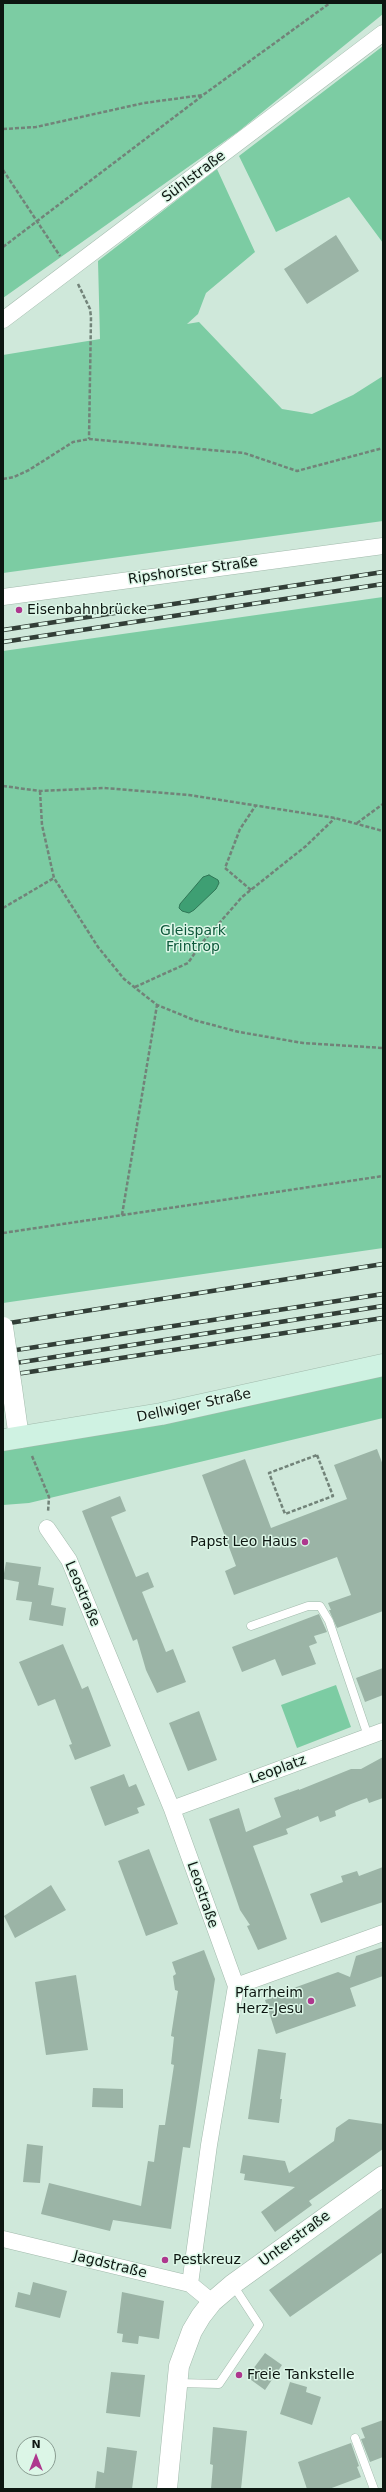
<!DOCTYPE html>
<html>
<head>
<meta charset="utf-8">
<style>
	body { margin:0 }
	#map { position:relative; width:386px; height:2492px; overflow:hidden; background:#cfe8da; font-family:"DejaVu Sans",sans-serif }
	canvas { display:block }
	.frame { position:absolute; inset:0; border:4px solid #0d1611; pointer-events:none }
	.north { position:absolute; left:16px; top:2436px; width:40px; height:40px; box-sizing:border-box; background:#dcf6e7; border:1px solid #899c91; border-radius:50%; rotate:0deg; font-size:11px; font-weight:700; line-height:16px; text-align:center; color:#0d1611 }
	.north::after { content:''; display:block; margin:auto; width:14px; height:18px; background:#ae378e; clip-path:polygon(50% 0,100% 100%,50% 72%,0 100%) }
</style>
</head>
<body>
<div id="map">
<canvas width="386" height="2492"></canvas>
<div class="frame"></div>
<div class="north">N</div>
</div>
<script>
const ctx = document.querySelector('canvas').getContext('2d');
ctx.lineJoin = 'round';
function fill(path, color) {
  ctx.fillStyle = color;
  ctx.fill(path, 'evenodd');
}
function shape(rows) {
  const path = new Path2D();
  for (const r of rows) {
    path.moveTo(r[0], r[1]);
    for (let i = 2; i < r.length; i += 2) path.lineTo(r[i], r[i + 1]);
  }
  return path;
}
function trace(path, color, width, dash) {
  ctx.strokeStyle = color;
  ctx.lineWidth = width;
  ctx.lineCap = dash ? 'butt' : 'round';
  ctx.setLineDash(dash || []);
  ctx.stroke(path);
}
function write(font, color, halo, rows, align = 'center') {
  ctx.font = font + ' "DejaVu Sans",sans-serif';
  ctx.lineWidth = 3;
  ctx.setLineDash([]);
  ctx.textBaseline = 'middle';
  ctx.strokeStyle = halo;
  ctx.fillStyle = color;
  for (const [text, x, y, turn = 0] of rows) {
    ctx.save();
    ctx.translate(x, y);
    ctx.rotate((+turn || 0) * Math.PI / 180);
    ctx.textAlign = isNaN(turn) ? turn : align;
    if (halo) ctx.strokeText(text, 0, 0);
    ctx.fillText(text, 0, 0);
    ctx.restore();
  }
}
fill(shape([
	[3,3,383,3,383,14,239,131,3,298],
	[383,46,383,243,349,197,276,232,239,156],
	[217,169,255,252,206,293,198,314,187,324,199,322,282,409,312,414,353,395,383,376,383,521,3,573,3,355,100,339,98,261],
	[383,597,383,1248,3,1303,3,651],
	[383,1376,383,1418,29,1503,3,1505,3,1445],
	[336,1685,351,1727,297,1748,281,1705]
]), '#7ccca3');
const water = shape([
	[209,875,218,880,219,883,216,889,194,910,189,913,182,911,179,908,180,904,203,877,209,875]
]);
fill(water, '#3e9f73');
trace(water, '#2f7656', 1);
fill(shape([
	[336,235,359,271,307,304,284,269],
	[377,1449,383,1465,383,1611,337,1628,329,1610,331,1610,328,1603,351,1595,337,1557,234,1595,225,1571,236,1566,202,1475,245,1459,271,1528,347,1499,334,1465],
	[120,1496,126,1511,111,1517,136,1577,148,1572,154,1587,142,1592,166,1652,173,1649,186,1682,157,1693,146,1670,137,1639,133,1641,82,1511],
	[6,1562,41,1567,38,1585,54,1588,51,1605,66,1608,63,1626,29,1620,32,1602,16,1600,19,1582,3,1579],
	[319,1614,327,1632,314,1636,317,1643,309,1646,316,1664,282,1676,275,1659,242,1672,232,1647],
	[63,1644,82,1689,88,1686,111,1746,75,1760,69,1745,72,1744,55,1699,38,1706,19,1662],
	[383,1668,383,1695,365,1702,356,1678],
	[199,1711,217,1760,188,1771,169,1723],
	[383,1757,383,1798,369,1803,367,1798,351,1804,335,1811,336,1816,320,1822,318,1816,286,1829,288,1834,253,1846,287,1939,258,1950,247,1926,250,1925,240,1910,209,1819,239,1808,246,1832,281,1817,274,1798,299,1789,299,1790,351,1769,361,1769],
	[124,1774,129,1787,136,1784,145,1805,137,1808,139,1813,105,1826,90,1787],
	[149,1849,178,1924,146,1936,118,1861],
	[383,1867,383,1902,321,1923,310,1894,343,1882,341,1876,357,1871,359,1876],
	[51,1885,66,1910,15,1938,4,1916],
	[383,1947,383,1976,350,1988,356,2006,276,2034,265,2000,278,1996,277,1994,338,1972,350,1977,356,1956],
	[204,1950,215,1979,190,2148,183,2147,171,2229,113,2220,110,2231,41,2214,49,2183,141,2206,148,2161,154,2162,159,2125,165,2125,174,2065,171,2064,174,2037,171,2036,178,1991,175,1990,173,1976,176,1974,172,1962],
	[76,1975,88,2050,46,2055,35,1982],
	[258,2049,286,2053,280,2099,282,2099,279,2123,248,2119],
	[93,2088,123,2089,123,2108,92,2107],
	[349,2119,383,2124,383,2149,309,2201,312,2205,275,2232,261,2212,295,2187,244,2180,245,2174,240,2173,243,2155,285,2161,289,2173,334,2141,336,2128],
	[27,2144,43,2146,40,2183,23,2182],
	[383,2207,383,2252,290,2317,269,2290],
	[33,2282,67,2291,60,2318,15,2307,18,2292,30,2295],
	[122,2292,164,2301,159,2339,139,2336,138,2344,122,2342,123,2334,117,2333],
	[265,2353,282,2365,265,2390,247,2377],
	[111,2372,145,2375,140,2417,106,2413],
	[290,2382,307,2387,306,2392,321,2397,312,2425,280,2414],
	[383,2420,383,2457,370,2462,361,2439,365,2438,361,2428],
	[213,2427,247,2431,241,2489,211,2489,213,2465,210,2464],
	[351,2443,359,2466,357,2467,361,2477,329,2489,307,2489,298,2462],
	[107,2447,137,2451,132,2489,95,2489,97,2471,104,2473]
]), '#9bb4a6');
const service = shape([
	[251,1626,308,1606,320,1606,329,1621,368,1736],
	[178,2383,219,2384,259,2325,233,2285],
	[355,2438,374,2489]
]);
const minor = shape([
	[3,320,383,33],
	[3,597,383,546],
	[47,1528,69,1560,172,1809,236,1986,209,2145,190,2284],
	[172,1809,383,1731],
	[236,1986,383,1933],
	[3,2239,190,2284,212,2302]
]);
const tertiary = shape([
	[12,1388,19,1438],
	[167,2489,179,2366,192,2331,201,2316,212,2302,233,2284,383,2176]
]);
const secondary = shape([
	[3,1440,161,1414,383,1365]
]);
trace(service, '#a2baac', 9);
trace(minor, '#a2baac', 17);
trace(tertiary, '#a2baac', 21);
trace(secondary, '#a2baac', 23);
trace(shape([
	[3,129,36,127,144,103,203,95,330,3],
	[3,170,60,256],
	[3,247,202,96],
	[78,284,90,309,91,317,89,439],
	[3,479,14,477,29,470,73,442,89,439,244,453,297,471,383,448],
	[3,786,40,791,104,788,189,795,335,818,383,831],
	[40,791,42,825,54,878,98,947,124,979,157,1005,194,1020,239,1032,303,1043,383,1048],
	[357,823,383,804],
	[251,890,225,868,240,829,256,805],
	[3,908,54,878],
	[135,987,188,963,201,944,242,897,306,846,335,818],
	[122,1215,157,1005],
	[3,1233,383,1176],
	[317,1455,333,1496,285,1514,269,1473,317,1455],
	[32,1456,49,1497,48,1512]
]), '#728379', 2.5, [4, 2]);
trace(service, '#fff', 8);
trace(minor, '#fff', 16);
trace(tertiary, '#fff', 20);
trace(secondary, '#cff2e2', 22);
const rail = shape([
	[3,630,383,572],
	[3,642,383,584],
	[3,1324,383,1264],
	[3,1352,383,1294],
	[3,1365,383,1306],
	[3,1376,383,1318]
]);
trace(rail, '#323e37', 4.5);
trace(rail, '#dcf6e7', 3, [9]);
const tertiaryBridge = shape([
	[3,1327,12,1388]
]);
trace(tertiaryBridge, '#a2baac', 21, []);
trace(tertiaryBridge, '#fff', 20);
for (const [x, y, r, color] of [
	[19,610,4,"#ae378e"],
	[305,1542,4,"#ae378e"],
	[311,2001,4,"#ae378e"],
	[165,2260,4,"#ae378e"],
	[239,2375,4,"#ae378e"]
]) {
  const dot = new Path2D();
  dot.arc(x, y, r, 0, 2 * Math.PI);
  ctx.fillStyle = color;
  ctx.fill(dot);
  trace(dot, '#dcf6e7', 1.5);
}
write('14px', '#0d1611', '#dcf6e7', [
	["Sühlstraße",194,177,-37],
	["Ripshorster Straße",193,571,-8],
	["Dellwiger Straße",194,1406,-12],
	["Leostraße",82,1594,67],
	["Leoplatz",278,1770,-20],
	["Leostraße",202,1895,71],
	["Unterstraße",295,2239,-36],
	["Jagdstraße",110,2265,14]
]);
write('14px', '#0d1611', '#dcf6e7', [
	["Eisenbahnbrücke",27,610],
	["Papst Leo Haus",297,1542,"right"],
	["Pfarrheim",303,1993,"right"],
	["Herz-Jesu",303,2009,"right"],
	["Pestkreuz",173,2260],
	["Freie Tankstelle",247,2375]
], 'left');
write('14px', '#0e593b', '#dcf6e7', [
	["Gleispark",193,931],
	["Frintrop",193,947]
]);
</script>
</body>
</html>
